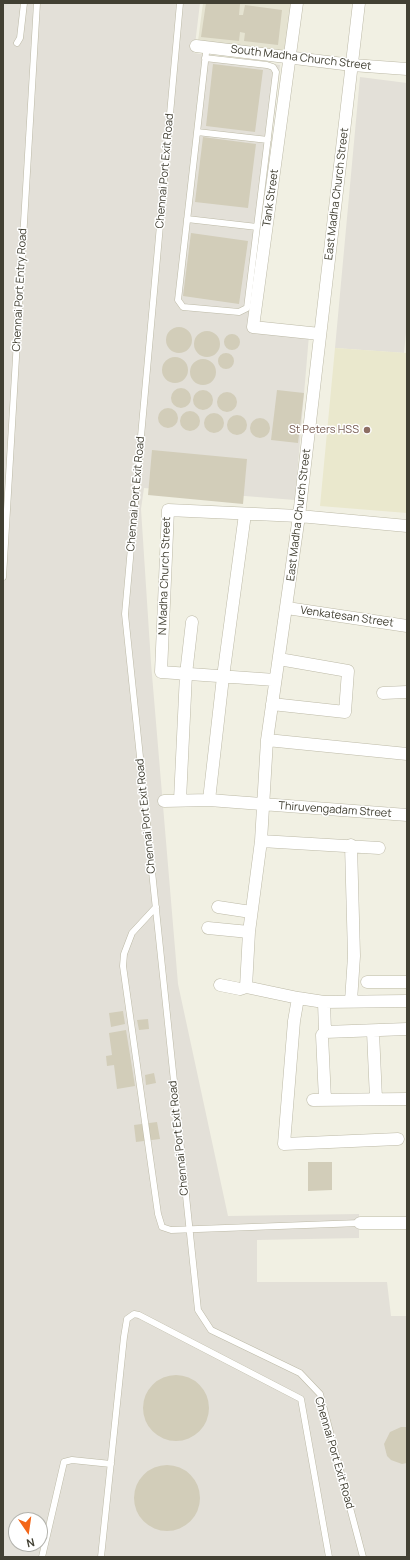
<!DOCTYPE html>
<html>
<head>
<meta charset="utf-8">
<style>
	body { margin:0 }
	#map { position:relative; width:410px; height:1560px; overflow:hidden; background:#f1f0e3; font-family:Manrope,sans-serif }
	canvas { display:block }
	.frame { position:absolute; inset:0; border:4px solid #424033; pointer-events:none }
	.north { position:absolute; left:8px; top:1512px; width:40px; height:40px; box-sizing:border-box; background:#fff; border:1px solid #b3b3ad; border-radius:50%; rotate:167deg; font-size:11px; font-weight:700; line-height:16px; text-align:center; color:#424033 }
	.north::after { content:''; display:block; margin:auto; width:14px; height:18px; background:#f36618; clip-path:polygon(50% 0,100% 100%,50% 72%,0 100%) }
</style>
</head>
<body>
<div id="map">
<canvas width="410" height="1560"></canvas>
<div class="frame"></div>
<div class="north">N</div>
</div>
<script>
const ctx = document.querySelector('canvas').getContext('2d');
ctx.lineJoin = 'round';
function fill(path, color) {
  ctx.fillStyle = color;
  ctx.fill(path, 'evenodd');
}
function shape(rows) {
  const path = new Path2D();
  for (const r of rows) {
    if (r.length === 3) {
      path.moveTo(r[0] + r[2], r[1]);
      path.arc(r[0], r[1], r[2], 0, 2 * Math.PI);
      continue;
    }
    path.moveTo(r[0], r[1]);
    for (let i = 2; i < r.length; i += 2) path.lineTo(r[i], r[i + 1]);
  }
  return path;
}
function trace(path, color, width, dash) {
  ctx.strokeStyle = color;
  ctx.lineWidth = width;
  ctx.lineCap = dash ? 'butt' : 'round';
  ctx.setLineDash(dash || []);
  ctx.stroke(path);
}
function write(font, color, halo, rows, align = 'center') {
  ctx.font = font + ' Manrope,sans-serif';
  ctx.lineWidth = 3;
  ctx.setLineDash([]);
  ctx.textBaseline = 'middle';
  ctx.strokeStyle = halo;
  ctx.fillStyle = color;
  for (const [text, x, y, turn = 0] of rows) {
    ctx.save();
    ctx.translate(x, y);
    ctx.rotate((+turn || 0) * Math.PI / 180);
    ctx.textAlign = isNaN(turn) ? turn : align;
    if (halo) ctx.strokeText(text, 0, 0);
    ctx.fillText(text, 0, 0);
    ctx.restore();
  }
}
fill(shape([
	[203,3,292,3,286,52,198,41]
]), '#e5e3d1');
fill(shape([
	[3,3,200,3,194,53,280,65,249,328,309,335,295,500,144,488,141,509,151,663,178,984,228,1216,359,1214,359,1238,257,1240,257,1282,387,1282,391,1316,407,1316,407,1557,3,1557],
	[16,1520,40,1520,40,1544,16,1544],
	[360,77,407,83,407,323,404,353,335,348]
]), '#e3e0d8');
fill(shape([
	[335,348,407,353,407,513,320,506]
]), '#eae8cd');
fill(shape([
	[206,3,240,4,239,15,243,15,245,5,282,10,278,45,244,41,245,33,240,32,239,41,201,37],
	[213,64,263,70,255,132,206,126],
	[203,137,256,144,248,208,195,202],
	[191,233,248,241,239,304,183,296],
	[179,340,13],
	[207,344,13],
	[232,342,8],
	[226,361,8],
	[175,370,13],
	[203,372,13],
	[181,398,10],
	[277,390,304,393,298,443,271,440],
	[203,400,10],
	[227,402,10],
	[168,418,10],
	[190,421,10],
	[214,423,10],
	[237,425,10],
	[260,428,10],
	[152,450,247,459,243,504,148,495],
	[123,1011,125,1024,111,1027,109,1013],
	[148,1019,149,1029,139,1030,137,1020],
	[126,1030,135,1086,117,1089,114,1065,107,1066,106,1056,112,1055,109,1033],
	[154,1073,156,1083,146,1085,145,1075],
	[157,1122,160,1139,136,1142,134,1125],
	[308,1162,332,1162,332,1190,308,1191],
	[176,1408,33],
	[401,1427,407,1427,407,1463,402,1464,391,1460,387,1456,384,1444,390,1432],
	[167,1498,33]
]), '#d2cdb9');
const service = shape([
	[180,3,125,614,198,1310,211,1330,300,1373,320,1394,363,1557],
	[17,43,20,38,24,3],
	[205,58,267,65,273,67,276,72,247,308,239,312,183,307,178,300,206,53,207,47],
	[197,132,268,140],
	[187,219,257,227],
	[3,577,37,3],
	[156,907,132,933,124,954,123,966,158,1214,162,1227,171,1230,360,1223],
	[42,1557,64,1462,72,1460,111,1464],
	[101,1557,124,1337,127,1319,134,1314,139,1315,301,1399,329,1557]
]);
const minor = shape([
	[297,3,253,327,320,334],
	[196,46,352,65,407,69],
	[287,608,407,626],
	[275,680,161,672,168,510,299,516,407,526],
	[383,693,407,692],
	[272,704,345,712,348,671,279,659],
	[267,740,407,754],
	[180,800,186,674,192,622],
	[209,800,223,677,245,514],
	[164,801,209,800,407,815],
	[261,841,379,848],
	[351,845,354,956,351,1001],
	[218,907,251,912],
	[208,928,249,932],
	[367,982,407,982],
	[220,985,240,989,246,987,298,998,324,1002,407,1001],
	[246,987,249,932,261,841,267,740,299,516,359,3],
	[298,998,294,1021,284,1144,398,1139],
	[324,1002,325,1032],
	[373,1032,376,1099],
	[313,1100,407,1099],
	[325,1100,322,1035,325,1032,407,1029],
	[360,1223,407,1223]
]);
trace(service, '#bcb9a6', 7);
trace(minor, '#bcb9a6', 13);
trace(service, '#fff', 6);
trace(minor, '#fff', 12);
for (const [x, y, r, color] of [
	[367,430,4,"#8d6e63"]
]) {
  const dot = new Path2D();
  dot.arc(x, y, r, 0, 2 * Math.PI);
  ctx.fillStyle = color;
  ctx.fill(dot);
  trace(dot, '#fff', 1.5);
}
write('11px', '#424033', '#fff', [
	["South Madha Church Street",301,58,7],
	["Chennai Port Exit Road",165,171,-85],
	["East Madha Church Street",337,194,-83],
	["Tank Street",271,198,-82],
	["Chennai Port Entry Road",20,290,-87],
	["Chennai Port Exit Road",136,494,-85],
	["East Madha Church Street",299,515,-83],
	["N Madha Church Street",165,576,-88],
	["Venkatesan Street",347,617,8],
	["Thiruvengadam Street",335,810,4],
	["Chennai Port Exit Road",146,816,-96],
	["Chennai Port Exit Road",179,1138,-96],
	["Chennai Port Exit Road",334,1453,74]
]);
write('11px', '#785e54', '#fff', [
	["St Peters HSS",359,430]
], 'right');
</script>
</body>
</html>
